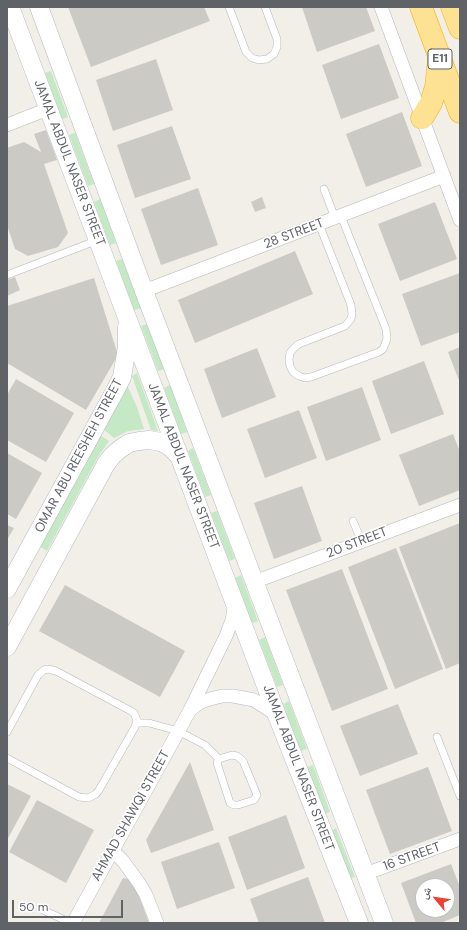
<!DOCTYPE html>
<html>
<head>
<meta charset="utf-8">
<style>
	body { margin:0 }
	#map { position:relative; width:467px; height:930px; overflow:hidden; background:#f1efe8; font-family:"DM Sans","Noto Naskh Arabic",sans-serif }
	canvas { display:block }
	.frame { position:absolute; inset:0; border:8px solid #5f6368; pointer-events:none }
	.north { position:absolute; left:415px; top:878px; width:40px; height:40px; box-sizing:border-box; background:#fff; border:1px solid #bfc1c3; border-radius:50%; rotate:299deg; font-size:11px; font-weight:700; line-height:16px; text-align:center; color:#5f6368 }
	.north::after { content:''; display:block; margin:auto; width:14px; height:18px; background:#ea4335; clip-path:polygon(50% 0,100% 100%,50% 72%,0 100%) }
	.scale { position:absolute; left:12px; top:900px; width:111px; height:18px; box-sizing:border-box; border:2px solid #5f6368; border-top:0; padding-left:5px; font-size:12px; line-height:14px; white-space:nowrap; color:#5f6368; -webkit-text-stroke:3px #fff; paint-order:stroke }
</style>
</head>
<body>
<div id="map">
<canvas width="467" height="930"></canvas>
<div class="frame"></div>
<div class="north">ش</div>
<div class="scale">50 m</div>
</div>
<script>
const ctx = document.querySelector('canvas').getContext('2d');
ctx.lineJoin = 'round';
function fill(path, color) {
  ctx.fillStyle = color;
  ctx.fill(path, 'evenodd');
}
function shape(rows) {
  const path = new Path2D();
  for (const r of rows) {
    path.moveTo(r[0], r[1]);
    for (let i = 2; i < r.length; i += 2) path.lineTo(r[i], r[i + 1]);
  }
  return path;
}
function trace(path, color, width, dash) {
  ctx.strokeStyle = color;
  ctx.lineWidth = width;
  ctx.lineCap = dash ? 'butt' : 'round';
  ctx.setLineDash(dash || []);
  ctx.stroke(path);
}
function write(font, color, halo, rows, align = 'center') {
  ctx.font = font + ' "DM Sans",sans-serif';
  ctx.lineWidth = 3.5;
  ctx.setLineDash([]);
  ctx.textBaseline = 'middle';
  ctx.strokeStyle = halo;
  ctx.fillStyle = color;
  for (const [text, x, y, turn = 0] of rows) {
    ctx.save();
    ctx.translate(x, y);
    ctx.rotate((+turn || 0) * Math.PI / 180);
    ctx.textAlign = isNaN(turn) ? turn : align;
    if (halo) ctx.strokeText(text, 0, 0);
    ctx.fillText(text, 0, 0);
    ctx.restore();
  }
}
fill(shape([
	[51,71,68,117,62,119,45,73],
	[75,133,94,184,88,186,69,135],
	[100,199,116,243,110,245,94,202],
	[122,259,141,308,134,310,116,261],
	[147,324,164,369,158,371,141,326],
	[137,373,158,431,151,430,132,376],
	[127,385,137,407,144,429,128,431,114,438,103,429],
	[170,385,187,432,181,434,164,388],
	[100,435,109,441,98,457,47,551,39,546],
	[193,448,211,495,205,497,188,451],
	[217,511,235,559,229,561,211,513],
	[241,575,258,621,252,623,235,578],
	[265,637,283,685,277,687,259,640],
	[289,701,307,749,300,751,283,704],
	[313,765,330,812,324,814,307,767],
	[336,828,355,877,350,878,331,831]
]), '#c5e8c5');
fill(shape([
	[68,7,204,7,210,21,91,67],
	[302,7,366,7,375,31,317,52],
	[379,44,399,98,341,119,322,65],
	[156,59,173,110,113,131,96,80],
	[402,112,422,166,366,187,346,134],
	[172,126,191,179,135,198,117,145],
	[46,130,57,160,44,164,68,233,58,247,28,256,15,249,7,225,7,148,24,142,41,152,34,134],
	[198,188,218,245,161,265,141,209],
	[262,197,266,208,255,212,251,202],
	[435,202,457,259,400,281,378,224],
	[295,251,313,294,195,343,178,300],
	[460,273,460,332,421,346,402,294],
	[15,277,20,290,7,296,7,280],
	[94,278,118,355,86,410,7,363,7,306],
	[460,347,460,383,448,352],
	[257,348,276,397,222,418,204,369],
	[424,361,444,414,391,434,372,381],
	[16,379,74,413,46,462,7,440,7,395],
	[362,387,381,440,326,461,307,407],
	[299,410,317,458,265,478,247,429],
	[453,434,460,452,460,490,419,506,399,455],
	[7,453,42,473,16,519,7,514],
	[302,486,322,541,274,559,254,503],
	[460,523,460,663,446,669,399,547],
	[7,525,14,528,7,540],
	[396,548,443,669,395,689,348,567],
	[342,569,388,689,332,711,286,590],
	[65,585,185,651,160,697,39,631],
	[398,704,418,754,360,776,340,726],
	[190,762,214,830,151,853,146,840],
	[428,767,452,831,390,854,366,790],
	[7,784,31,796,7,840],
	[37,800,94,830,66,883,9,852],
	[286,815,305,868,247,890,228,837],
	[219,842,235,888,177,909,161,862],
	[451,864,460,887,460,915,443,922,444,923,416,923,401,883],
	[423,886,447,886,447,910,423,910],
	[308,877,325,923,259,923,250,899],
	[123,878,133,880,149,923,99,923]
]), '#cccac5');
const lane = shape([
	[229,7,246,52,252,58,259,60,267,59,274,54,277,47,277,39,265,7],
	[324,189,335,218],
	[319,224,351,305,352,314,351,319,345,326,299,344,294,348,290,353,289,360,290,366,293,372,299,376,305,378,311,377,379,352,383,349,387,339,386,329,341,216],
	[7,275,98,240],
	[353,521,362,542],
	[137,723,149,723,178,731,205,745,219,759],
	[7,732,38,675,44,670,48,669,56,671,131,711,134,713,137,720,135,727,99,790,96,794,88,798,79,797,7,758],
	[437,737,460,796],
	[232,755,237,756,243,761,257,795,254,800,238,805,234,805,230,803,217,763,219,759,232,755],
	[43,910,71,923]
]);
const street = shape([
	[381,7,460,220],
	[7,125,48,109],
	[144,291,444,176],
	[254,582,460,505],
	[190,710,199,703,210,699,222,696,233,696,254,700,271,711,277,717],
	[113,851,123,861,139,883,146,895,157,923],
	[365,874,460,839],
	[73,923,190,710,226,636,232,620,235,604]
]);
const secondary = shape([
	[10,7,278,718,359,923],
	[39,7,144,291,384,923],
	[7,589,116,389,122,377,127,347,127,327],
	[7,647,106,464,112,456,120,449,129,443,139,441,149,440,161,442,170,447,179,456]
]);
const highway = shape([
	[421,7,460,112],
	[452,7,460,28],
	[422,118,431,103,436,87,439,60]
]);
trace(lane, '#b5b8bc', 8);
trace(street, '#b5b8bc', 14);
trace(secondary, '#b6babf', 19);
trace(highway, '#f9ab00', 23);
trace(lane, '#fff', 7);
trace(street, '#fff', 13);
trace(secondary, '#fff', 18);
trace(highway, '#fde293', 22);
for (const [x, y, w] of [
	[440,59,24]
]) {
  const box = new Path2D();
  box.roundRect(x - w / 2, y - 10, w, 20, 3);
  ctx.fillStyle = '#fff';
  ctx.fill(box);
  trace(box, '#5f6368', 1);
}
write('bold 12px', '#5f6368', null, [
	["E11",440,59]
]);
write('13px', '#5f6368', '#fff', [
	["JAMAL ABDUL NASER STREET",69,163,69],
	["28 STREET",294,234,-21],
	["OMAR ABU REESHEH STREET",79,456,-62],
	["JAMAL ABDUL NASER STREET",183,466,69],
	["20 STREET",357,543,-21],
	["JAMAL ABDUL NASER STREET",298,768,69],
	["AHMAD SHAWQI STREET",131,816,-61],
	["16 STREET",412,857,-20]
]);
</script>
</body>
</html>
